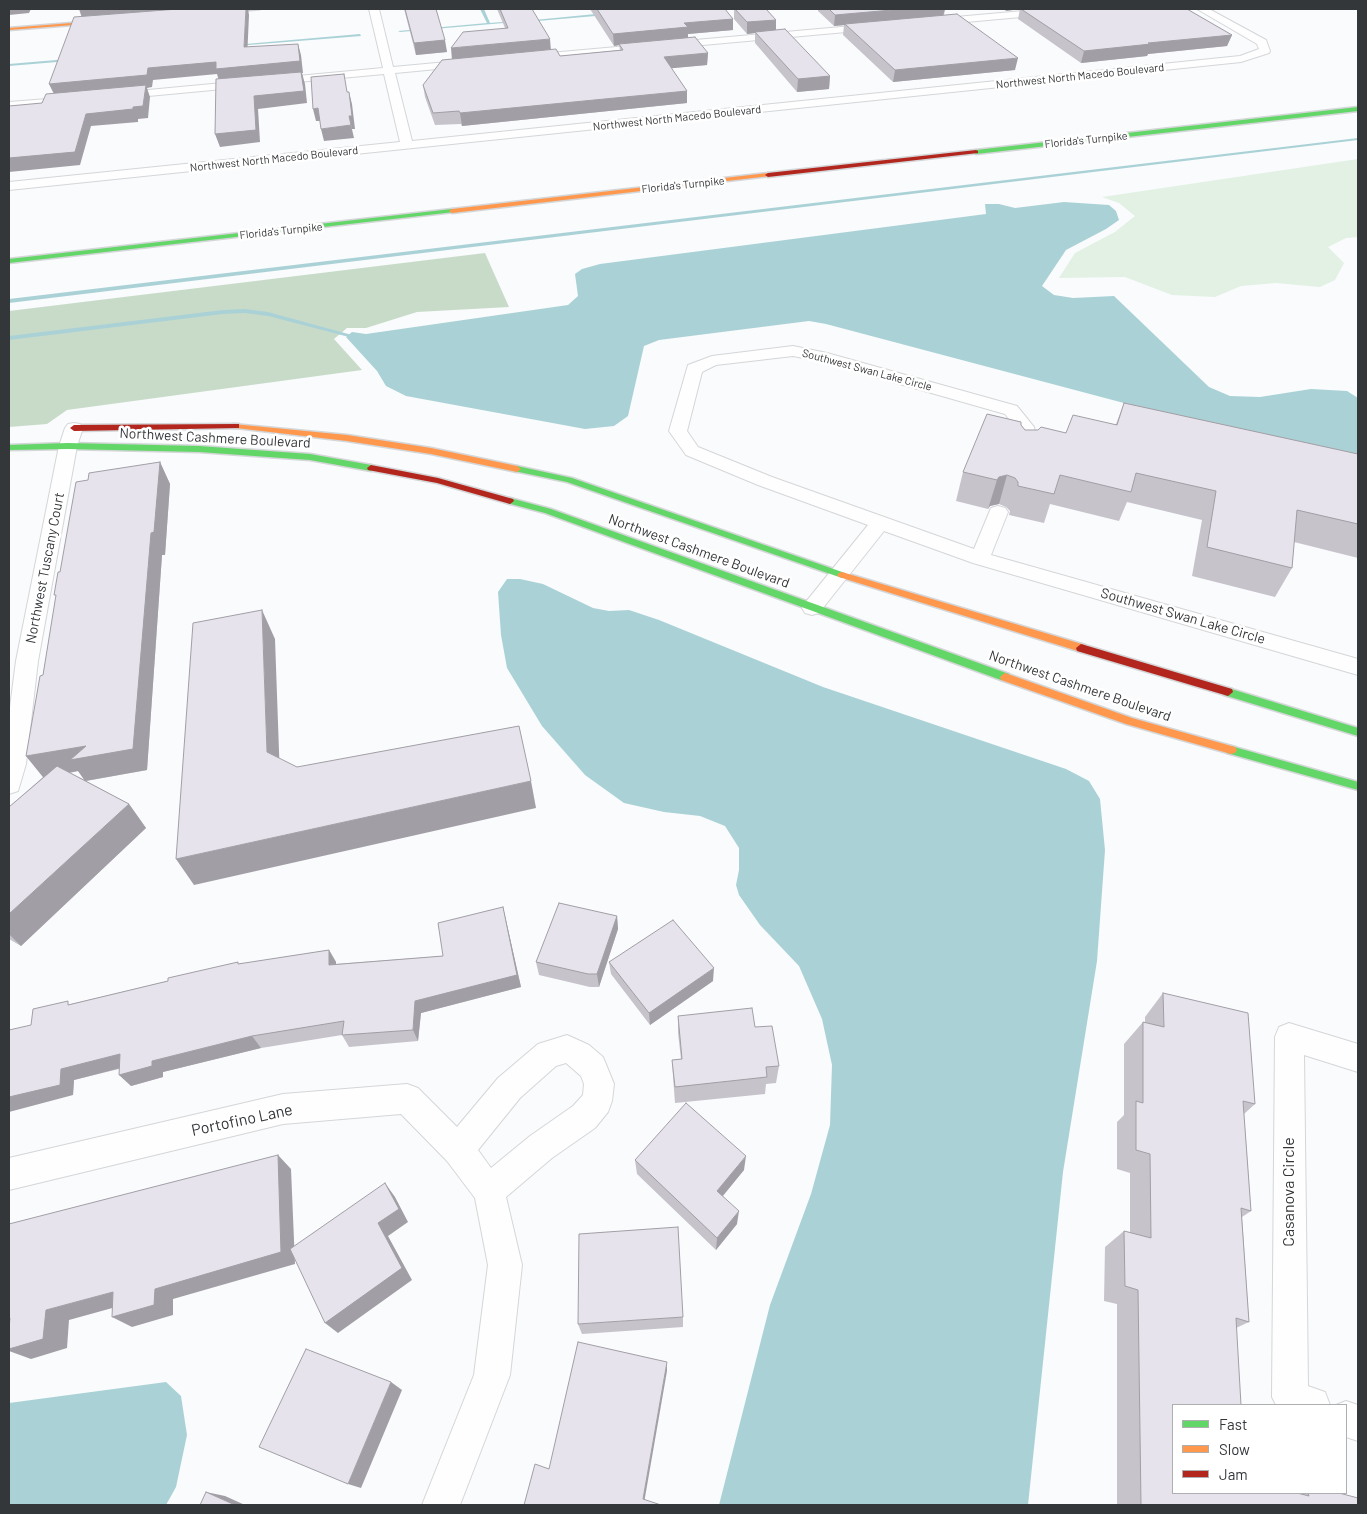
<!DOCTYPE html>
<html>
<head>
<meta charset="utf-8">
<style>
	body { margin:0 }
	#map { position:relative; width:1367px; height:1514px; overflow:hidden; background:#f9fbfd; font-family:Barlow,sans-serif }
	canvas { display:block }
	.frame { position:absolute; inset:0; border:10px solid #34373a; pointer-events:none }
	.legend { position:absolute; left:1172px; top:1404px; width:175px; height:90px; box-sizing:border-box; background:#fff; border:1px solid #aeafb0; margin:0; padding:6px 9px; list-style:none; font-size:15px; color:#34373a }
	.legend li { display:flex; align-items:center; gap:10px; height:25px }
	.legend b { width:25px; border:1px solid #aeafb0 }
</style>
</head>
<body>
<div id="map">
<canvas width="1367" height="1514"></canvas>
<div class="frame"></div>
<ul class="legend">
<li><b style="height:6px;background:#63d668"></b>Fast</li>
<li><b style="height:6px;background:#ff974d"></b>Slow</li>
<li><b style="height:6px;background:#b3261e"></b>Jam</li>
</ul>
</div>
<script>
const ctx = document.querySelector('canvas').getContext('2d');
ctx.lineJoin = 'round';
function fill(path, color) {
  ctx.fillStyle = color;
  ctx.fill(path, 'evenodd');
}
function shape(rows) {
  const path = new Path2D();
  for (const r of rows) {
    path.moveTo(r[0], r[1]);
    for (let i = 2; i < r.length; i += 2) path.lineTo(r[i], r[i + 1]);
  }
  return path;
}
function trace(path, color, width, dash) {
  ctx.strokeStyle = color;
  ctx.lineWidth = width;
  ctx.lineCap = dash ? 'butt' : 'round';
  ctx.setLineDash(dash || []);
  ctx.stroke(path);
}
function write(font, color, halo, rows, align = 'center') {
  ctx.font = font + ' Barlow,sans-serif';
  ctx.lineWidth = 5;
  ctx.setLineDash([]);
  ctx.textBaseline = 'middle';
  ctx.strokeStyle = halo;
  ctx.fillStyle = color;
  for (const [text, x, y, turn = 0] of rows) {
    ctx.save();
    ctx.translate(x, y);
    ctx.rotate((+turn || 0) * Math.PI / 180);
    ctx.textAlign = isNaN(turn) ? turn : align;
    if (halo) ctx.strokeText(text, 0, 0);
    ctx.fillText(text, 0, 0);
    ctx.restore();
  }
}
fill(shape([
	[1358,159,1358,237,1346,238,1328,247,1344,263,1335,280,1320,287,1276,283,1241,286,1215,297,1172,295,1125,277,1059,278,1075,253,1115,232,1135,216,1119,203,1102,197]
]), '#e2f1e3');
fill(shape([
	[485,253,509,307,417,312,366,328,347,328,334,339,362,370,67,410,47,424,9,427,9,311]
]), '#c8dbc9');
fill(shape([
	[1064,202,1109,205,1116,211,1119,220,1106,229,1066,250,1042,286,1054,295,1073,298,1114,296,1209,387,1230,396,1260,397,1311,389,1347,391,1358,398,1358,460,1286,446,826,324,809,321,659,340,644,346,628,416,614,426,585,429,406,396,386,386,377,371,346,337,352,332,366,334,568,305,578,296,575,274,582,269,600,264,986,214,985,204,999,204,1015,208],
	[507,579,520,579,543,584,593,608,609,611,629,610,659,620,823,687,1066,769,1089,781,1100,799,1105,850,1097,961,1063,1172,1028,1505,719,1505,770,1305,811,1194,830,1125,832,1065,822,1019,799,966,760,925,739,895,736,885,739,870,739,848,725,826,700,816,664,812,624,803,585,775,542,726,507,668,501,635,498,592],
	[166,1382,181,1396,187,1435,176,1487,166,1505,9,1505,9,1403]
]), '#aad2d6');
fill(shape([
	[480,9,484,9,490,23,513,21,515,22,400,32,398,31,487,23,480,9],
	[606,13,607,15,526,22,524,21,606,13],
	[360,34,361,36,236,46,234,45,360,34],
	[68,59,69,61,9,66,9,64,68,59],
	[1358,138,1358,140,9,303,9,299,1358,138],
	[245,309,268,312,352,335,349,337,268,316,245,313,223,314,9,340,9,336,223,310,245,309]
]), '#aad2d6');
const street = shape([
	[369,9,379,9,393,67,469,60,474,63,469,66,395,73,412,141,1240,56,1259,49,1257,44,1197,9,1209,9,1266,40,1270,51,1269,53,1241,62,9,190,9,182,400,142,384,74,116,99,110,96,116,93,383,68,369,9],
	[1046,9,1081,9,1076,12,933,25,928,22,933,19,1046,9],
	[875,24,880,27,879,29,527,61,522,58,527,55,875,24],
	[73,97,77,98,79,100,77,102,9,108,9,102,73,97],
	[793,346,827,353,1017,406,1034,427,1037,441,1032,453,1029,457,1023,458,1017,457,1014,453,1019,441,1016,428,1005,414,819,361,793,356,716,365,702,372,687,431,698,447,772,477,974,549,991,508,998,506,1005,508,1008,512,991,555,1358,659,1358,675,973,563,884,531,819,613,812,615,805,613,802,608,805,603,868,525,758,485,686,455,669,431,688,365,712,356,793,346],
	[74,423,80,424,83,428,77,446,38,661,26,764,18,791,9,794,9,715,16,661,59,446,65,428,68,424,74,423],
	[1289,1023,1358,1044,1358,1072,1304,1055,1308,1386,1325,1392,1330,1405,1276,1405,1272,1397,1275,1037,1279,1027,1289,1023],
	[567,1035,589,1045,603,1057,614,1084,612,1101,608,1112,595,1128,552,1158,506,1197,522,1265,510,1375,460,1505,422,1505,474,1375,488,1265,475,1198,447,1161,401,1114,283,1124,9,1190,9,1158,283,1094,407,1084,418,1088,457,1127,498,1078,538,1044,567,1035],
	[566,1063,581,1076,584,1084,583,1095,573,1106,530,1136,491,1168,478,1150,520,1098,556,1066,566,1063],
	[1346,1401,1358,1405,1358,1441,1346,1437,1346,1405,1336,1405,1346,1401]
]);
const fast = shape([
	[1358,107,1358,111,976,154,973,152,976,150,1358,107],
	[452,209,454,210,454,212,9,263,9,259,452,209],
	[68,443,199,446,310,454,371,465,375,468,371,471,310,460,199,452,68,449,9,450,9,445,68,443],
	[517,466,572,478,845,573,847,575,842,578,839,577,567,482,514,471,513,469,517,466],
	[510,498,551,509,1009,674,1010,677,1009,680,1001,680,545,513,507,503,507,499,510,498],
	[1228,688,1358,728,1358,736,1224,695,1223,692,1228,688],
	[1231,746,1358,782,1358,790,1227,753,1225,750,1227,747,1231,746]
]);
const slow = shape([
	[109,20,111,22,9,30,9,28,109,20],
	[768,173,770,174,770,176,452,213,449,211,452,209,768,173],
	[233,424,347,435,431,448,517,466,521,469,517,472,431,454,347,441,236,428,233,428,233,424],
	[842,572,1085,645,1086,648,1081,652,839,577,837,575,839,573,842,572],
	[1005,673,1132,718,1235,747,1237,750,1235,753,1231,754,1126,724,1001,680,1000,677,1005,673]
]);
const jam = shape([
	[244,9,260,9,210,14,208,13,244,9],
	[976,150,978,151,978,153,768,177,765,175,768,173,976,150],
	[236,424,239,424,239,428,74,431,70,428,74,425,236,424],
	[371,465,438,478,513,499,514,501,510,504,437,483,368,470,367,468,371,465],
	[1081,644,1232,689,1233,692,1228,696,1077,651,1076,648,1081,644]
]);
trace(street, '#d4d6d8', 2);
trace(fast, '#d4d6d8', 3);
trace(slow, '#d4d6d8', 3);
trace(jam, '#d4d6d8', 3);
fill(street, '#fefeff');
fill(fast, '#63d668');
fill(slow, '#ff974d');
fill(jam, '#b3261e');
fill(shape([
	[404,9,436,9,447,52,416,55],
	[497,9,532,9,551,50,560,56,620,50,619,45,614,46,590,9,725,9,733,19,733,30,688,34,688,38,708,53,707,65,671,68,687,91,687,103,462,126,461,124,435,125,425,97,423,85,452,59,505,28],
	[734,9,766,9,776,20,776,30,830,76,829,89,797,92,755,43,755,33,747,34,734,19],
	[818,9,945,9,944,15,1015,70,893,82,843,35,844,25,834,26,818,11],
	[1003,9,1187,9,1232,35,1227,46,1148,54,1147,56,1081,63,1018,19,1020,9,1006,11],
	[1124,403,1358,454,1358,558,1294,542,1292,568,1275,597,1192,576,1202,520,1127,502,1119,521,1050,504,1044,523,1009,515,1010,511,1006,507,999,504,990,506,988,509,956,501,963,472,1021,425,1025,430,1066,433,1116,424],
	[160,462,170,484,165,555,162,555,147,770,86,781,129,804,146,828,21,946,9,939,9,807,43,777,26,756,43,675,60,572,88,480],
	[78,771,85,780,70,773],
	[503,907,521,987,421,1013,418,1041,349,1047,342,1035,261,1048,163,1072,163,1077,131,1086,119,1069,74,1080,73,1095,31,1025,71,1004,239,964,329,950,336,962,336,964,443,956],
	[617,916,618,929,599,987,590,987,539,975,536,962],
	[609,962,713,981,650,1025,611,974],
	[1163,993,1255,1104,1244,1114,1251,1211,1242,1217,1249,1322,1236,1328,1173,1493,1339,1493,1358,1505,1117,1505,1117,1304,1104,1301,1105,1247,1124,1231,1130,1232,1130,1173,1117,1169,1117,1122,1124,1115,1124,1044,1143,1022,1145,1022,1145,1017],
	[678,1016,755,1027,779,1066,776,1083,766,1084,765,1094,675,1103,673,1076,672,1060,681,1059,678,1033],
	[635,1160,744,1170,723,1196,737,1224,716,1250,637,1174],
	[683,1317,683,1327,582,1334,578,1324]
]), '#c6c3cb');
fill(shape([
	[9,9,31,9,29,13,9,15],
	[79,9,197,9,82,18],
	[246,9,248,9,249,15,247,59,244,47],
	[903,9,945,9,943,16,845,24,845,25,834,26,835,15],
	[1006,9,1020,9,1006,11],
	[733,19,733,30,688,34,688,39,619,44,620,45,614,46,613,34,684,23],
	[776,20,776,31,755,32,755,33,747,34,747,22],
	[1232,35,1227,46,1148,54,1147,56,1081,63,1084,51,1148,43],
	[550,39,551,51,452,60,451,48],
	[445,40,447,52,416,55,414,43],
	[298,44,301,55,303,73,302,73,305,84,307,103,258,109,260,142,220,147,215,134,219,81,217,74,153,80,152,87,147,88,150,97,148,118,138,119,138,122,91,126,80,165,9,172,9,158,55,96,49,84],
	[708,53,707,65,664,69,664,57],
	[1018,58,1015,70,893,82,895,70],
	[830,76,829,89,797,92,798,79],
	[687,91,687,103,462,126,460,113],
	[349,92,352,104,355,129,352,129,349,116],
	[318,108,321,121,316,121,313,109],
	[351,125,354,138,324,141,321,129],
	[160,462,170,484,165,555,162,555,147,770,85,781,78,771,43,777,26,756,86,746,151,533],
	[1007,475,999,504,990,506,988,509,997,480,999,477],
	[262,610,275,639,280,779,267,752],
	[531,781,536,808,194,885,176,859],
	[129,804,146,828,21,946,9,934,9,914],
	[503,907,521,987,421,1013,418,1041,413,1030,415,1001],
	[617,916,618,929,599,987,597,974],
	[329,950,336,962,336,977,329,965],
	[714,968,713,981,650,1025,649,1013],
	[252,1036,261,1048,163,1072,163,1077,131,1086,119,1075,152,1061],
	[120,1054,132,1065,74,1080,73,1095,9,1112,9,1097,61,1069],
	[278,1155,291,1169,295,1264,173,1299,173,1315,132,1327,112,1317,155,1289],
	[746,1156,744,1170,716,1204,717,1191],
	[385,1183,395,1197,408,1222,388,1236,412,1280,338,1333,325,1323,378,1223],
	[739,1211,737,1224,716,1250,717,1238],
	[113,1292,134,1302,69,1320,67,1348,31,1359,9,1351,9,1349,46,1310],
	[667,1362,667,1371,644,1503,643,1499],
	[391,1382,402,1390,361,1488,348,1484],
	[206,1492,225,1496,245,1505,235,1505]
]), '#a19fa5');
const building = shape([
	[178,9,246,9,244,47,298,44,300,61,216,69,216,62,148,68,147,75,49,84,74,17,178,9],
	[405,9,436,9,445,40,414,43,405,9],
	[500,9,532,9,550,39,451,48,463,32,508,28,500,9],
	[597,9,725,9,733,19,684,23,688,27,613,34,597,9],
	[735,9,766,9,776,20,747,22,735,9],
	[829,9,903,9,835,15,829,9],
	[1021,9,1187,9,1232,35,1148,43,1151,44,1084,51,1021,9],
	[957,14,1018,58,895,70,845,24,957,14],
	[785,29,830,76,798,79,755,32,785,29],
	[695,37,708,53,664,57,687,91,460,113,459,111,433,113,423,85,442,60,556,49,560,56,623,50,619,44,695,37],
	[301,72,304,91,254,96,256,130,215,134,216,79,301,72],
	[344,74,347,92,349,92,352,116,349,116,351,125,321,129,318,108,313,109,311,77,344,74],
	[146,85,143,106,133,107,133,109,86,114,75,152,9,158,9,106,42,103,46,94,146,85],
	[1124,403,1358,454,1358,524,1297,510,1292,568,1207,547,1216,491,1136,473,1131,492,1060,475,1054,494,1018,486,1018,482,1015,478,1007,475,999,477,997,480,963,472,987,414,1021,422,1021,425,1025,430,1038,430,1041,427,1066,433,1073,415,1117,425,1124,403],
	[160,462,154,532,151,533,133,749,70,760,86,746,26,756,40,676,43,675,56,595,54,595,58,572,60,572,76,482,88,480,89,473,160,462],
	[262,610,267,752,297,767,519,726,531,781,176,859,193,623,262,610],
	[57,766,129,804,9,914,9,807,57,766],
	[559,903,617,916,597,974,588,974,536,962,559,903],
	[503,907,517,975,415,1001,413,1030,342,1035,344,1021,252,1036,152,1061,152,1066,119,1075,120,1054,61,1069,60,1085,9,1097,9,1030,31,1025,33,1009,68,1001,68,1005,168,981,168,978,238,962,238,964,329,950,329,965,443,956,438,923,503,907],
	[673,920,714,968,649,1013,609,962,673,920],
	[1163,993,1248,1013,1255,1104,1243,1101,1251,1211,1241,1208,1249,1322,1236,1318,1241,1405,1173,1405,1173,1493,1297,1493,1309,1496,1308,1493,1339,1493,1358,1498,1358,1505,1141,1505,1138,1290,1125,1286,1124,1231,1151,1238,1150,1154,1136,1150,1136,1101,1143,1103,1143,1022,1164,1027,1163,993],
	[752,1008,755,1027,772,1026,779,1066,766,1067,767,1077,675,1087,672,1060,682,1059,678,1016,752,1008],
	[686,1103,746,1156,717,1191,739,1211,717,1238,635,1160,686,1103],
	[278,1155,281,1252,155,1289,154,1305,112,1317,113,1292,46,1310,43,1339,9,1349,9,1328,10,1318,9,1319,9,1224,278,1155],
	[385,1183,399,1209,378,1223,402,1268,325,1323,290,1249,385,1183],
	[678,1227,683,1317,578,1324,579,1234,678,1227],
	[578,1342,667,1362,643,1499,661,1505,524,1505,535,1464,549,1469,578,1342],
	[306,1349,391,1382,348,1484,259,1447,306,1349],
	[206,1492,235,1505,200,1505,206,1492]
]);
fill(building, '#e6e3ec');
trace(building, '#a19fa5', 1);
write('11px', '#34373a', '#fff', [
	["Northwest North Macedo Boulevard",1080,76,-6],
	["Northwest North Macedo Boulevard",677,118,-6],
	["Florida's Turnpike",1086,140,-6],
	["Northwest North Macedo Boulevard",274,159,-6],
	["Florida's Turnpike",683,185,-6],
	["Florida's Turnpike",281,231,-6],
	["Southwest Swan Lake Circle",867,370,15]
]);
write('14px', '#34373a', '#fff', [
	["Northwest Cashmere Boulevard",215,438,3],
	["Northwest Cashmere Boulevard",699,551,20],
	["Northwest Tuscany Court",45,568,-79],
	["Southwest Swan Lake Circle",1183,616,16],
	["Northwest Cashmere Boulevard",1080,686,19]
]);
write('16px', '#34373a', '#fff', [
	["Portofino Lane",242,1120,-12],
	["Casanova Circle",1289,1192,-90]
]);
</script>
</body>
</html>
